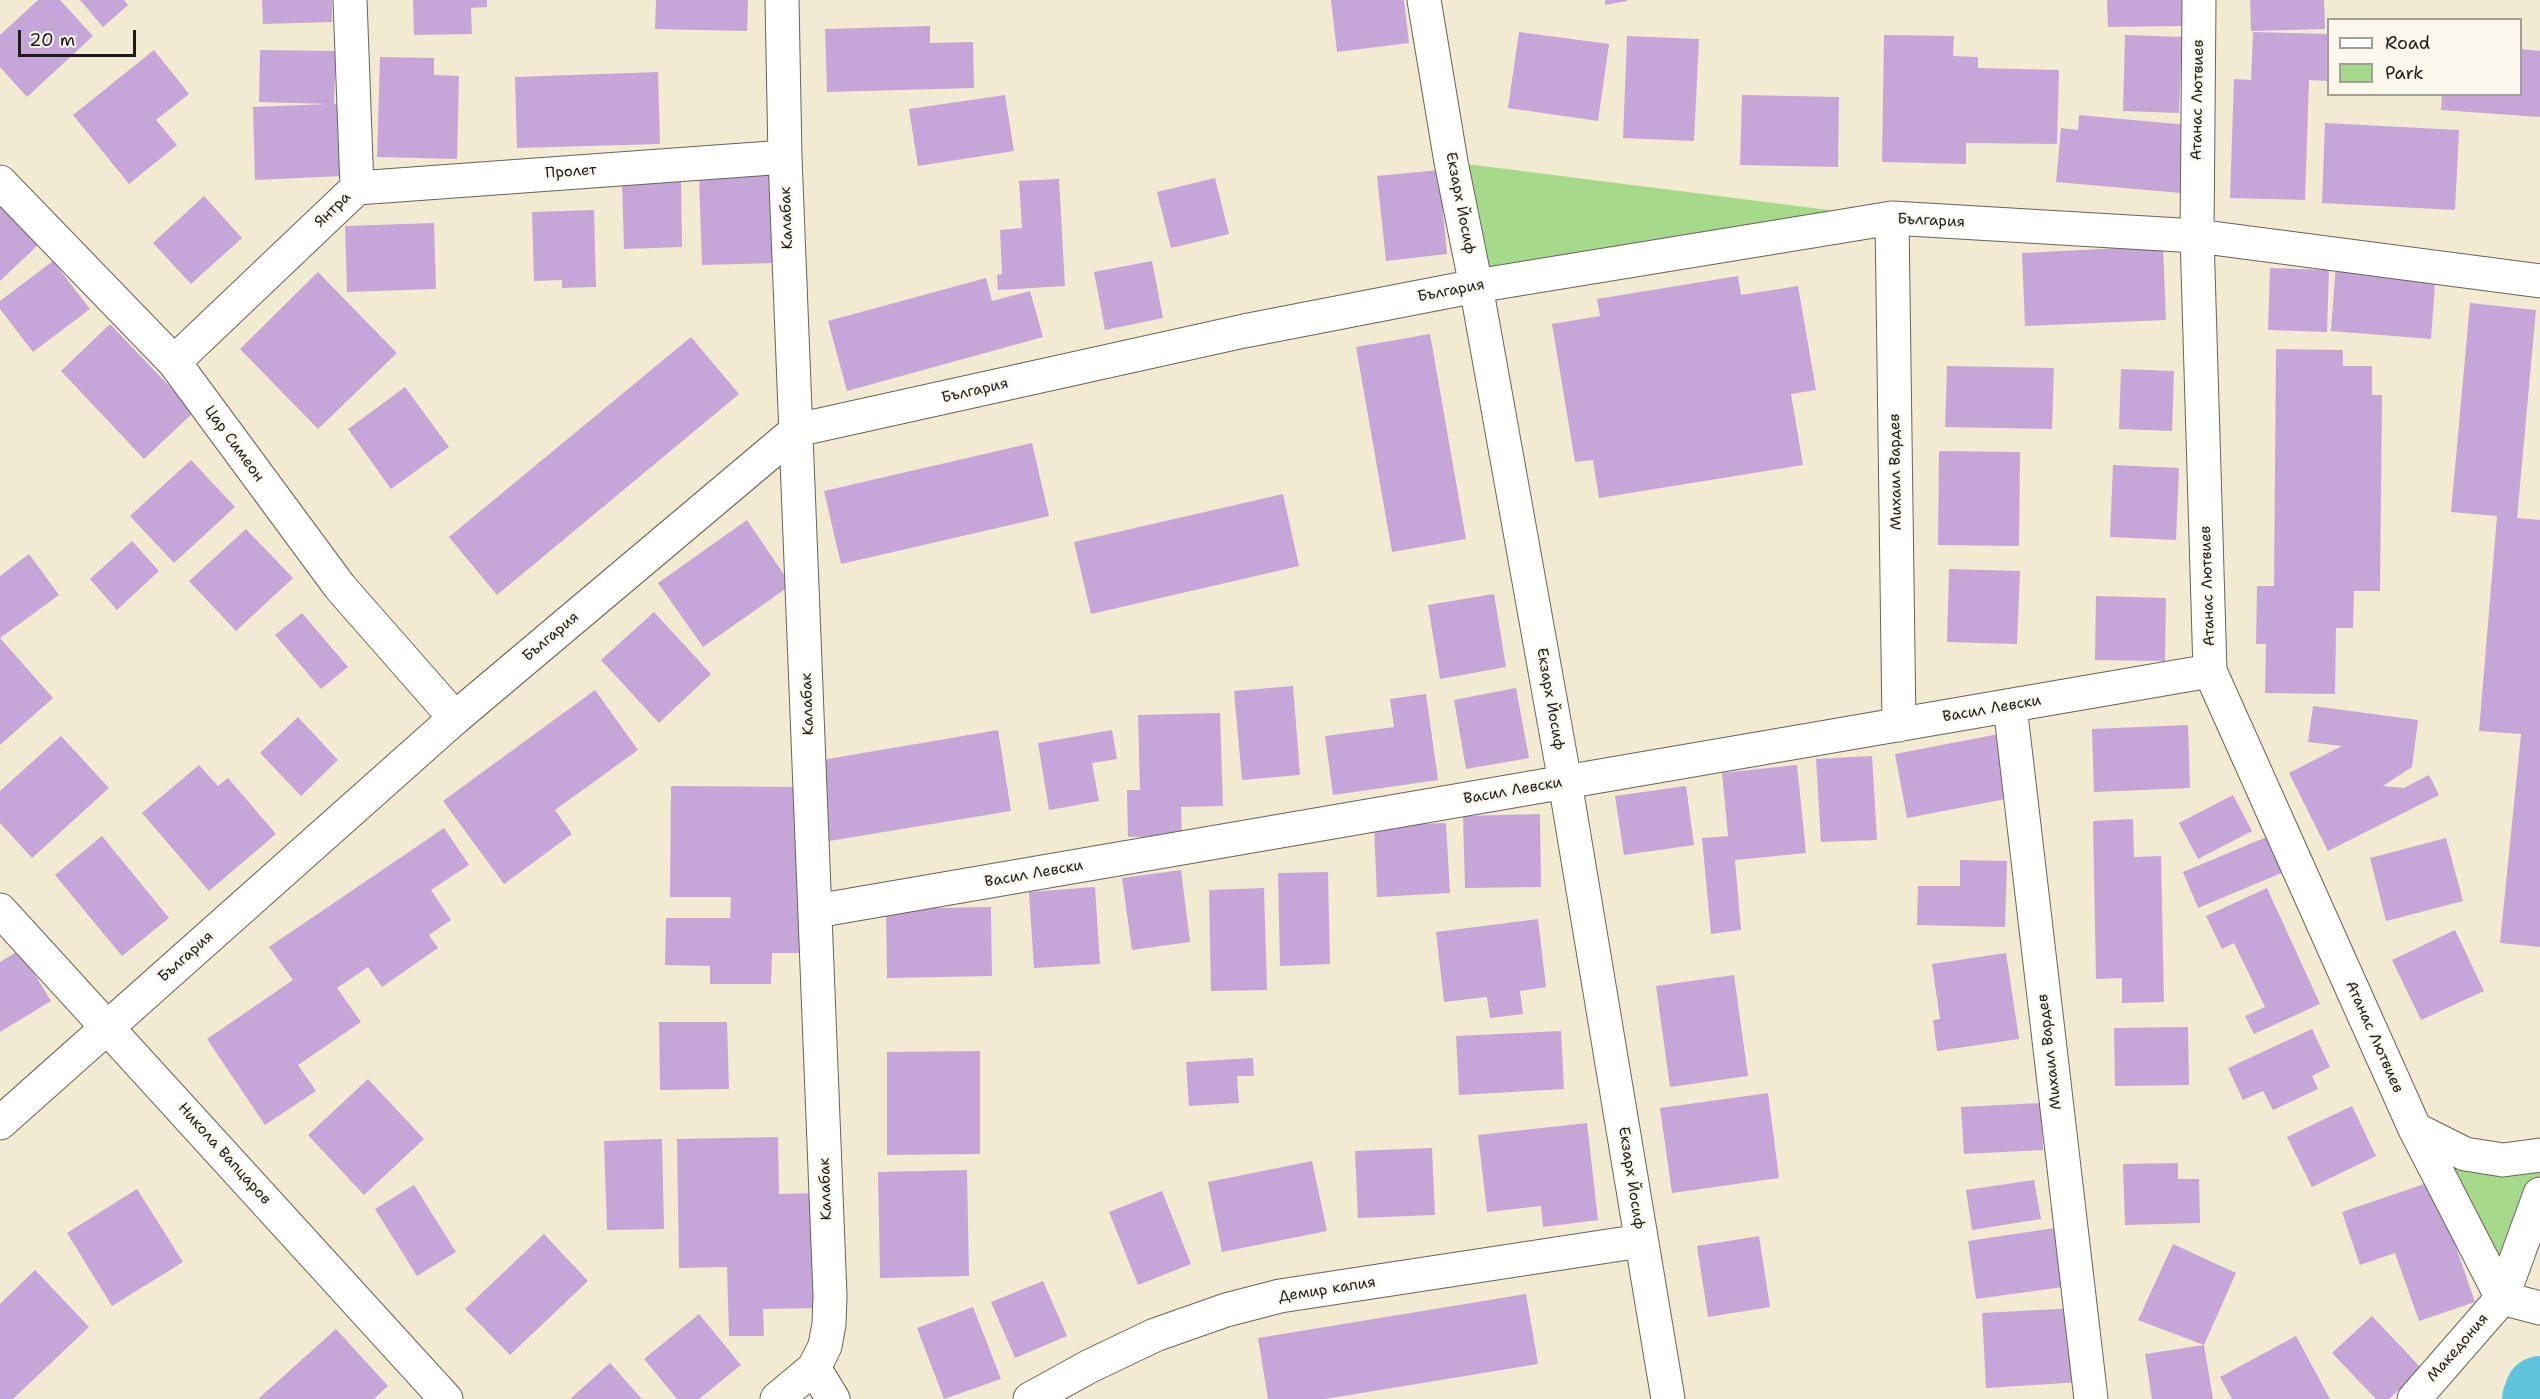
<!DOCTYPE html>
<html>
<head>
<meta charset="utf-8">
<style>
	body { margin:0 }
	#map { position:relative; width:2540px; height:1399px; overflow:hidden; background:#f2ead1; font-family:"Shantell Sans",sans-serif }
	canvas { display:block }
	.legend { position:absolute; left:2327px; top:18px; width:195px; height:78px; box-sizing:border-box; background:#fbf7ec; border:2px solid #a29f99; margin:0; padding:8px 10px; list-style:none; font-size:18px; color:#1c1c1c }
	.legend li { display:flex; align-items:center; gap:12px; height:30px }
	.legend b { width:30px; border:2px solid #a29f99 }
	.scale { position:absolute; left:18px; top:30px; width:118px; height:27px; box-sizing:border-box; border:3px solid #1c1c1c; border-top:0; padding-left:8px; font-size:18px; line-height:21px; white-space:nowrap; color:#1c1c1c; -webkit-text-stroke:4px #fbf7ec; paint-order:stroke }
</style>
</head>
<body>
<div id="map">
<canvas width="2540" height="1399"></canvas>
<ul class="legend">
<li><b style="height:8px;background:#fff"></b>Road</li>
<li><b style="height:16px;background:#a6da8a"></b>Park</li>
</ul>
<div class="scale">20 m</div>
</div>
<script>
const ctx = document.querySelector('canvas').getContext('2d');
ctx.lineJoin = 'round';
function fill(path, color) {
  ctx.fillStyle = color;
  ctx.fill(path, 'evenodd');
}
function shape(rows) {
  const path = new Path2D();
  for (const r of rows) {
    path.moveTo(r[0], r[1]);
    for (let i = 2; i < r.length; i += 2) path.lineTo(r[i], r[i + 1]);
  }
  return path;
}
function trace(path, color, width, dash) {
  ctx.strokeStyle = color;
  ctx.lineWidth = width;
  ctx.lineCap = dash ? 'butt' : 'round';
  ctx.setLineDash(dash || []);
  ctx.stroke(path);
}
function write(font, color, halo, rows, align = 'center') {
  ctx.font = font + ' "Shantell Sans",sans-serif';
  ctx.lineWidth = 4.5;
  ctx.setLineDash([]);
  ctx.textBaseline = 'middle';
  ctx.strokeStyle = halo;
  ctx.fillStyle = color;
  for (const [text, x, y, turn = 0] of rows) {
    ctx.save();
    ctx.translate(x, y);
    ctx.rotate((+turn || 0) * Math.PI / 180);
    ctx.textAlign = isNaN(turn) ? turn : align;
    if (halo) ctx.strokeText(text, 0, 0);
    ctx.fillText(text, 0, 0);
    ctx.restore();
  }
}
fill(shape([
	[1451,162,1892,218,1476,286],
	[2415,1129,2540,1155,2540,1194,2502,1298]
]), '#a6da8a');
trace(shape([
	[2537,1399,2540,1391]
]), '#61c4df', 70);
fill(shape([
	[38,0,60,0,93,36,27,97,0,67,0,35],
	[80,0,124,0,128,5,103,27],
	[262,0,332,0,332,22,263,24],
	[413,0,487,0,487,7,471,8,472,34,414,35],
	[656,0,748,0,747,31,655,29],
	[1331,0,1404,0,1409,43,1337,52],
	[1605,0,1627,0,1627,1,1605,5],
	[2107,0,2184,0,2184,26,2108,27],
	[2250,0,2324,0,2325,29,2251,31],
	[930,26,930,43,973,42,974,88,827,92,825,29],
	[1519,32,1609,44,1598,121,1508,108],
	[2253,32,2328,34,2328,81,2309,80,2305,200,2230,198,2234,79,2251,80],
	[1884,35,1954,36,1953,56,1978,57,1978,68,2059,70,2057,144,1966,143,1966,164,1882,162],
	[2125,35,2182,37,2179,113,2123,111],
	[1627,36,1699,39,1694,141,1623,138],
	[2520,49,2540,51,2540,117,2441,110,2442,94,2520,94],
	[154,50,189,94,156,120,177,145,129,184,73,115],
	[260,50,336,51,334,104,340,103,343,176,255,180,253,107,328,104,259,102],
	[380,57,434,58,434,75,459,76,457,159,377,157],
	[658,72,660,144,517,148,515,77],
	[1005,95,1014,151,918,166,909,109],
	[1742,95,1839,97,1838,167,1740,165],
	[2079,115,2187,125,2181,193,2056,182,2061,128,2078,130],
	[2325,123,2459,130,2455,210,2322,203],
	[1439,170,1447,254,1386,261,1377,176],
	[773,174,776,263,702,265,699,178],
	[1215,178,1229,234,1171,248,1157,192],
	[681,179,682,247,624,249,622,180],
	[1059,179,1065,286,998,290,997,275,1002,274,1000,230,1022,228,1019,181],
	[204,196,242,238,191,284,153,243],
	[0,200,40,243,0,281],
	[594,210,596,287,562,288,562,280,534,281,532,212],
	[434,223,436,289,347,292,345,226],
	[2163,246,2166,320,2025,326,2022,253],
	[53,261,90,309,33,352,0,309,0,301],
	[1152,261,1163,318,1105,330,1094,272],
	[2336,263,2436,270,2431,339,2331,331],
	[2270,268,2329,270,2327,332,2268,330],
	[318,272,397,353,318,429,240,349],
	[1738,276,1741,295,1798,286,1816,390,1791,394,1803,465,1599,498,1593,460,1575,462,1552,324,1600,316,1597,299],
	[986,278,992,301,1030,291,1043,337,847,391,828,321],
	[2470,303,2536,310,2517,518,2540,520,2540,947,2500,943,2521,734,2479,731,2497,516,2451,512],
	[110,324,194,412,144,459,61,371],
	[1430,334,1466,539,1392,552,1356,347],
	[691,337,739,394,497,595,449,537],
	[2276,349,2343,350,2343,366,2372,366,2372,395,2382,395,2380,591,2354,591,2353,628,2336,628,2335,694,2265,693,2266,644,2256,644,2257,586,2274,586],
	[1947,366,2054,368,2052,429,1945,427],
	[2121,369,2174,371,2172,431,2119,429],
	[405,387,449,447,391,489,348,429],
	[1032,443,1049,516,841,564,824,491],
	[1939,451,2020,452,2019,546,1938,545],
	[191,460,235,507,174,563,130,516],
	[2113,465,2179,468,2176,540,2110,537],
	[1283,494,1299,566,1091,614,1074,542],
	[747,520,791,585,703,647,658,583],
	[246,529,293,578,236,631,189,581],
	[132,541,159,571,117,610,90,579],
	[29,554,59,595,0,638,0,576],
	[1949,569,2020,571,2017,644,1947,642],
	[1494,594,1506,667,1440,679,1428,605],
	[2096,596,2166,598,2165,661,2095,660],
	[654,612,711,674,659,723,601,660],
	[302,613,348,667,321,689,275,635],
	[0,638,53,698,0,745],
	[1293,686,1300,775,1242,780,1234,691],
	[1516,688,1529,758,1466,769,1454,700],
	[595,690,638,750,555,810,572,834,504,884,443,801],
	[1426,694,1438,780,1333,795,1325,736,1394,727,1390,699],
	[2313,706,2418,720,2412,767,2383,786,2404,788,2429,775,2439,795,2328,851,2289,773,2342,746,2308,742],
	[1220,713,1223,806,1181,807,1182,836,1128,837,1127,790,1140,790,1138,715],
	[298,717,338,760,301,796,260,753],
	[2188,725,2190,788,2094,792,2092,729],
	[998,730,1011,811,829,841,816,761],
	[1112,730,1117,759,1092,763,1099,801,1049,810,1038,743],
	[1999,734,2011,798,1907,818,1895,754],
	[61,736,109,788,32,858,0,823,0,791],
	[1872,756,1877,840,1821,842,1816,759],
	[199,765,218,786,228,778,276,834,209,891,142,813],
	[1797,765,1806,853,1735,860,1741,930,1711,934,1702,838,1728,836,1722,773],
	[671,786,801,787,800,953,772,953,771,984,710,984,710,966,665,965,666,918,730,918,731,897,670,897],
	[1686,786,1694,845,1624,855,1615,796],
	[2233,795,2252,831,2198,859,2179,823],
	[1540,814,1541,887,1465,888,1463,816],
	[2133,819,2134,857,2161,856,2164,1002,2122,1003,2122,978,2096,979,2093,821],
	[1446,823,1450,893,1377,897,1374,826],
	[444,828,469,865,431,890,451,920,429,935,438,948,382,987,368,967,337,988,361,1022,298,1065,316,1091,265,1125,207,1039,293,980,269,947],
	[2276,833,2291,869,2198,908,2183,872],
	[102,836,169,918,122,956,55,875],
	[2446,838,2463,901,2386,921,2370,858],
	[1960,860,2007,861,2005,927,1917,925,1918,886,1960,886],
	[1181,870,1190,942,1132,950,1122,878],
	[1328,872,1330,964,1280,966,1278,873],
	[1095,887,1100,964,1034,968,1029,892],
	[1264,888,1267,990,1211,991,1209,890],
	[2267,888,2320,1004,2254,1034,2245,1016,2265,1007,2234,943,2222,949,2206,916],
	[991,907,992,976,887,978,886,909],
	[1538,919,1546,987,1520,991,1523,1014,1490,1018,1487,997,1444,1002,1436,932],
	[2455,930,2484,991,2421,1020,2392,960],
	[20,950,51,1001,0,1032,0,962],
	[2006,953,2019,1039,1937,1051,1933,1020,1940,1019,1932,964],
	[1734,975,1748,1076,1670,1087,1656,986],
	[659,1022,727,1022,729,1089,660,1090],
	[2188,1027,2189,1085,2115,1086,2114,1028],
	[2312,1029,2330,1067,2312,1076,2318,1089,2273,1110,2263,1091,2243,1100,2228,1068],
	[1561,1031,1564,1089,1459,1095,1456,1036],
	[980,1051,980,1154,887,1155,887,1052],
	[1253,1058,1254,1076,1237,1076,1239,1103,1189,1106,1186,1062],
	[368,1079,424,1139,364,1195,308,1135],
	[1768,1093,1779,1178,1672,1193,1660,1108],
	[2041,1103,2043,1150,1964,1154,1961,1107],
	[2352,1106,2376,1156,2312,1187,2287,1137],
	[1587,1123,1598,1220,1543,1227,1541,1206,1487,1212,1478,1135],
	[778,1137,779,1194,819,1193,821,1308,763,1309,764,1336,729,1336,727,1267,679,1268,677,1139],
	[662,1139,664,1229,607,1230,604,1141],
	[1432,1148,1435,1215,1358,1218,1355,1151],
	[1312,1161,1327,1231,1222,1252,1208,1182],
	[2178,1163,2178,1179,2199,1179,2200,1223,2125,1225,2123,1164],
	[967,1170,969,1276,880,1278,878,1172],
	[2034,1180,2041,1219,1972,1230,1966,1190],
	[2433,1181,2475,1302,2419,1321,2395,1253,2360,1265,2342,1212],
	[414,1185,456,1252,417,1276,375,1209],
	[137,1189,183,1262,112,1306,67,1233],
	[1162,1191,1191,1264,1138,1285,1109,1212],
	[2055,1228,2063,1287,1976,1299,1968,1241],
	[544,1234,588,1281,510,1355,465,1309],
	[1759,1236,1770,1307,1708,1317,1697,1246],
	[2173,1244,2236,1273,2204,1345,2138,1320],
	[35,1270,89,1327,13,1399,0,1399,0,1304],
	[1043,1281,1067,1336,1015,1358,991,1302],
	[1526,1294,1538,1364,1325,1399,1268,1399,1258,1338],
	[973,1307,1001,1379,944,1399,917,1328],
	[2077,1308,2081,1382,1986,1388,1982,1313],
	[699,1314,741,1365,699,1399,677,1399,644,1359],
	[2372,1316,2422,1369,2389,1399,2376,1399,2332,1353],
	[336,1329,388,1386,374,1399,258,1399],
	[2296,1336,2330,1399,2232,1399,2220,1377],
	[2204,1345,2213,1399,2152,1399,2145,1354],
	[610,1363,642,1399,570,1399]
]), '#c6a6d9');
const minor = shape([
	[1424,0,1451,162,1476,286,1565,782,1668,1399],
	[2199,0,2197,236,2210,671,2415,1129,2502,1298],
	[0,182,174,362,340,587,455,718],
	[357,188,785,157],
	[1892,218,1899,725],
	[174,362,357,188,350,0],
	[2010,706,2091,1399],
	[0,910,446,1399],
	[816,911,2210,671],
	[0,1123,455,718,797,430,1244,331,1476,286,1892,218,2197,236,2540,281],
	[2415,1129,2465,1154,2503,1160,2540,1155],
	[2502,1298,2540,1308],
	[814,1368,833,1399],
	[777,1399,814,1368,825,1346,829,1324,830,1295,785,157,782,0],
	[1030,1399,1090,1366,1155,1335,1226,1310,1280,1296,1641,1241],
	[2414,1399,2502,1298,2540,1194]
]);
trace(minor, '#67645b', 35);
trace(minor, '#fff', 33);
write('15px', '#1c1c1c', '#fbf7ec', [
	["Атанас Лютвиев",2198,100,-89],
	["Пролет",571,172,-4],
	["Екзарх Йосиф",1460,203,79],
	["Янтра",333,210,-44],
	["Калабак",787,218,-92],
	["България",1931,221,3],
	["България",1451,291,-11],
	["България",975,391,-13],
	["Цар Симеон",234,444,54],
	["Михаил Вардев",1896,472,-91],
	["Атанас Лютвиев",2208,586,-92],
	["България",551,637,-40],
	["Екзарх Йосиф",1550,699,80],
	["Калабак",808,704,-92],
	["Васил Левски",1992,709,-10],
	["Васил Левски",1513,791,-10],
	["Васил Левски",1034,874,-10],
	["България",186,957,-42],
	["Атанас Лютвиев",2374,1037,66],
	["Михаил Вардев",2050,1052,-97],
	["Никола Вапцаров",224,1154,48],
	["Екзарх Йосиф",1631,1178,81],
	["Калабак",826,1189,-92],
	["Демир капия",1327,1290,-9],
	["Македония",2458,1348,-49]
]);
</script>
</body>
</html>
